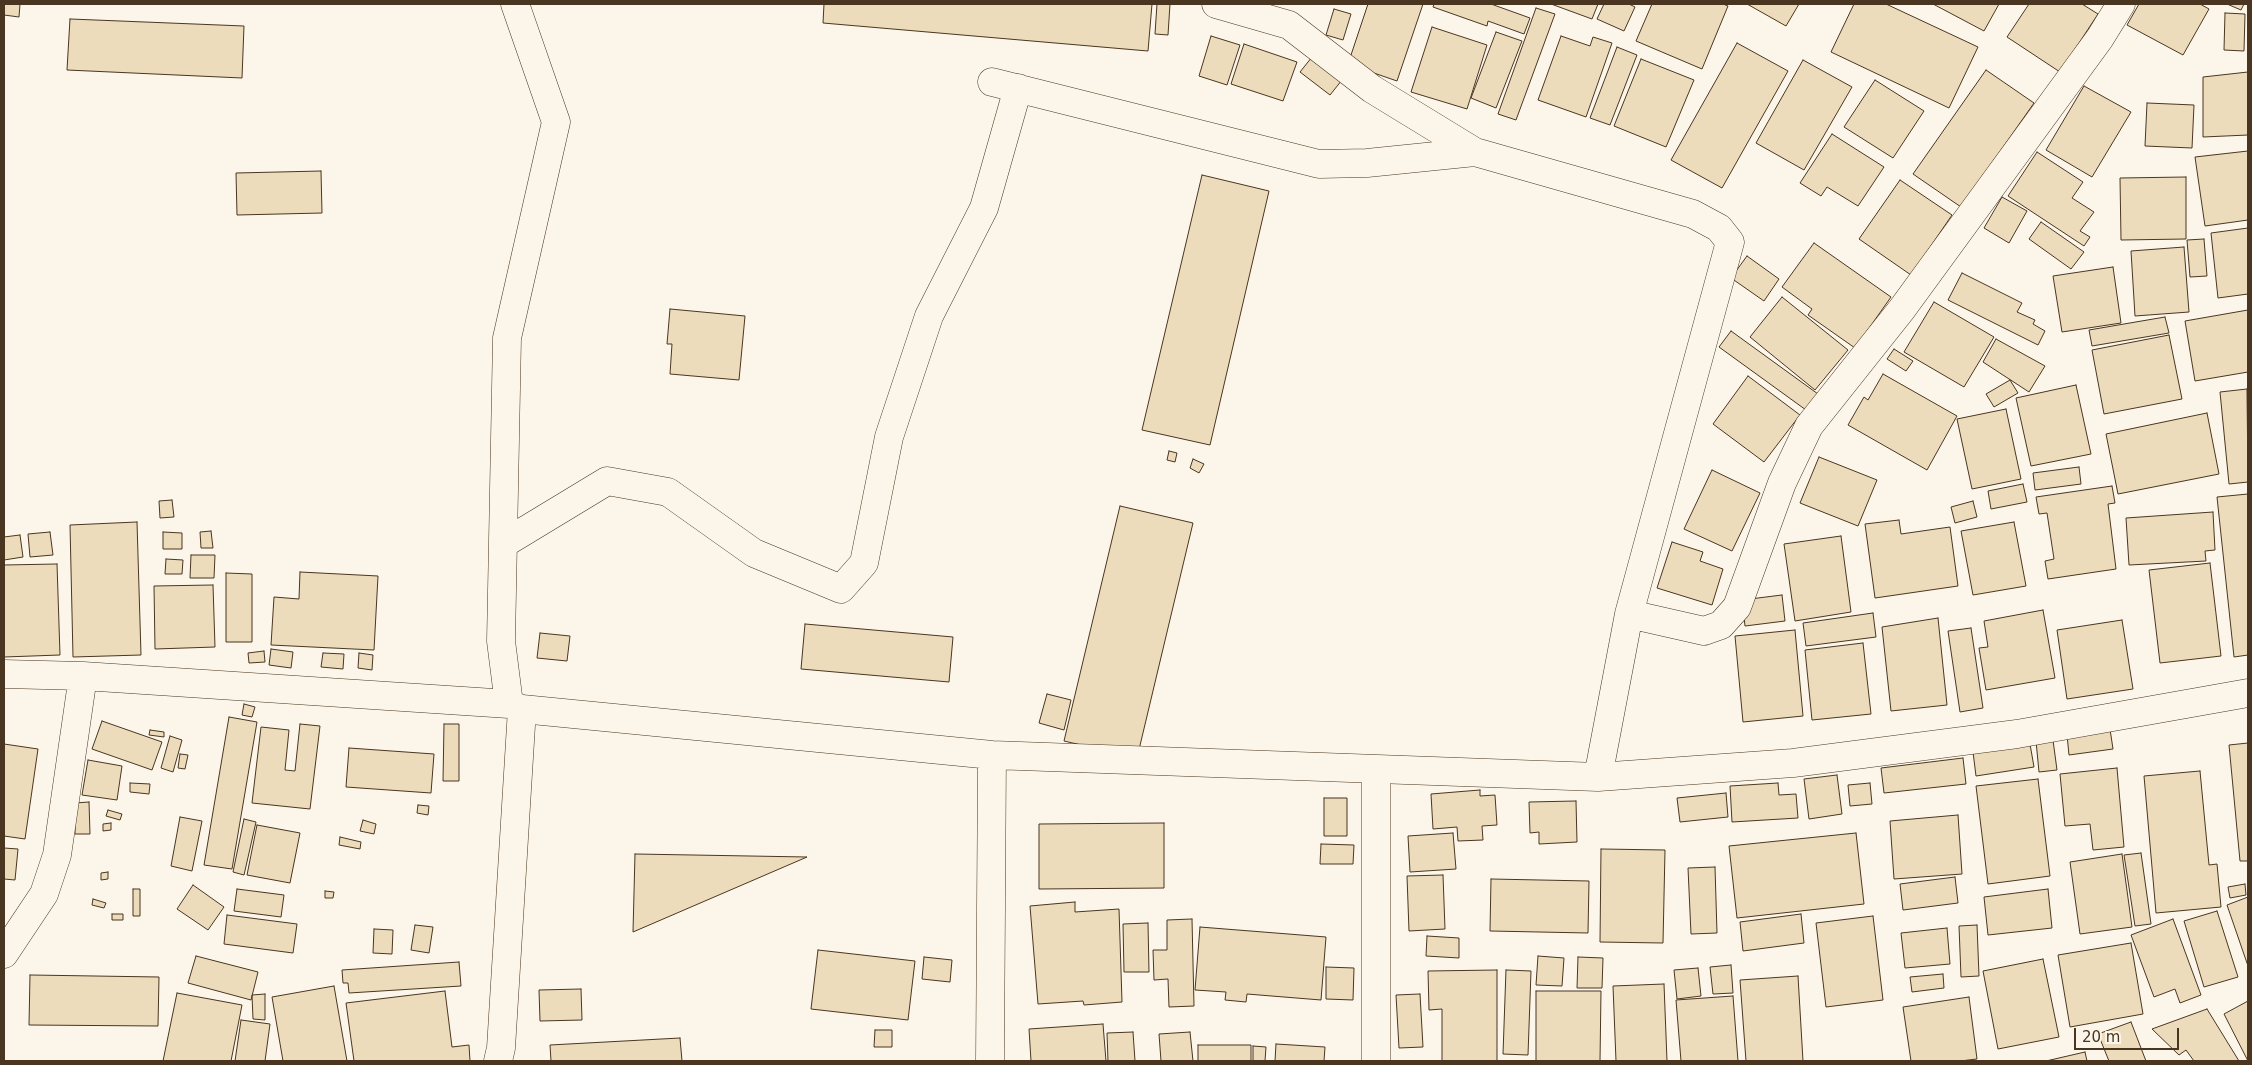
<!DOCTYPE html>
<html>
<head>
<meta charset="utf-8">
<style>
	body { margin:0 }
	#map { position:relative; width:2252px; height:1065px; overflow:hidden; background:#fbf6e9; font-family:"DejaVu Sans",sans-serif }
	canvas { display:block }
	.frame { position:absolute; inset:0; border:5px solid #4a3520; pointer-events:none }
	.scale { position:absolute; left:2074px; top:1028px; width:105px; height:22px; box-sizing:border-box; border:2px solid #4a3520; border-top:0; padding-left:6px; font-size:15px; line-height:18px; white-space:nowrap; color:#4a3520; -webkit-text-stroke:4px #fbf6e9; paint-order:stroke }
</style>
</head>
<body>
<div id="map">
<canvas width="2252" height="1065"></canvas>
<div class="frame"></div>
<div class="scale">20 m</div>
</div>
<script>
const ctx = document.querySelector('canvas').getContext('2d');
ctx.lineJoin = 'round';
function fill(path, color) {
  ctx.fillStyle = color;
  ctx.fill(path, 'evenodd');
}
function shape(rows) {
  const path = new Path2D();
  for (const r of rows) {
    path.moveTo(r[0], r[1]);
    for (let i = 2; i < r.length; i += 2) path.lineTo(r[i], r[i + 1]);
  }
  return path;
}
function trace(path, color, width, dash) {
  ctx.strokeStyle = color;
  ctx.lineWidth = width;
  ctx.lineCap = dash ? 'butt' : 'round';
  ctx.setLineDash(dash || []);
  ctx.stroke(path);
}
const building = shape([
	[4,4,20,4,19,17,4,15,4,4],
	[824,4,1152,4,1148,51,823,23,824,4],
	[1157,4,1170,4,1168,35,1155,34,1157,4],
	[1368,4,1423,4,1397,81,1348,64,1368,4],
	[1434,4,1491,4,1530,18,1524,34,1488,21,1487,26,1433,7,1434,4],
	[1551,4,1598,4,1592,19,1551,4],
	[1604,4,1629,4,1635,7,1624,31,1597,19,1604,4],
	[1652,4,1723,4,1728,6,1702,69,1636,41,1652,4],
	[1747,4,1799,4,1786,26,1747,4],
	[1854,4,1886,4,1978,47,1949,108,1831,52,1854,4],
	[1933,4,1999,4,1984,31,1933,4],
	[2029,4,2082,4,2098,14,2060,72,2007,37,2029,4],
	[2139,4,2200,4,2209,9,2183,55,2127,25,2139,4],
	[2227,4,2244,4,2241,10,2227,4],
	[1536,8,1555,14,1516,120,1498,114,1536,8],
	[1334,9,1351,14,1343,40,1326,35,1334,9],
	[2225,13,2245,14,2244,51,2224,50,2225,13],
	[70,19,244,26,242,78,67,70,70,19],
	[1432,27,1487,45,1467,109,1411,92,1432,27],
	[1496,32,1522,41,1496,108,1471,98,1496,32],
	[1211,36,1240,45,1227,85,1199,76,1211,36],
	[1561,36,1590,46,1593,37,1612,43,1586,117,1538,100,1561,36],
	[1737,43,1788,71,1722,188,1671,160,1737,43],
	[1244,44,1297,62,1283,101,1231,84,1244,44],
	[1617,47,1637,55,1610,125,1590,118,1617,47],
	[1312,57,1342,80,1330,95,1300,72,1312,57],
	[1641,59,1694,80,1666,147,1614,126,1641,59],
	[1803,60,1852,87,1804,170,1756,143,1803,60],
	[1986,70,2034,103,1961,207,1913,174,1986,70],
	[2248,72,2248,135,2203,137,2203,77,2248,72],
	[1875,80,1924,111,1893,158,1844,127,1875,80],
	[2084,86,2131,112,2092,177,2046,150,2084,86],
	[2147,103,2194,105,2192,148,2145,146,2147,103],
	[1832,134,1884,167,1858,206,1827,187,1821,196,1800,183,1832,134],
	[2248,151,2248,220,2205,226,2195,157,2248,151],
	[2037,152,2083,182,2072,198,2094,212,2080,231,2090,237,2084,246,2008,196,2037,152],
	[321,171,322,213,237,215,236,173,321,171],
	[1202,175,1269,191,1210,445,1142,430,1202,175],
	[2186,177,2186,239,2121,240,2120,178,2186,177],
	[1900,180,1952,215,1911,275,1859,239,1900,180],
	[2002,197,2027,211,2009,243,1984,228,2002,197],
	[2041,222,2084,252,2071,269,2029,239,2041,222],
	[2248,228,2248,294,2218,298,2211,233,2248,228],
	[2204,239,2207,276,2190,277,2187,240,2204,239],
	[1814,243,1891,297,1855,348,1808,315,1812,309,1782,287,1814,243],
	[2184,247,2189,312,2135,316,2131,251,2184,247],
	[1747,256,1779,279,1764,301,1731,278,1747,256],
	[2113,267,2121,323,2062,332,2053,276,2113,267],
	[1962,273,2022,303,2017,312,2035,320,2033,324,2045,331,2038,345,1948,300,1962,273],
	[1782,297,1848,350,1815,390,1750,337,1782,297],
	[1934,302,1994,337,1964,387,1904,352,1934,302],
	[670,309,745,316,739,380,670,374,672,344,667,344,670,309],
	[2248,310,2248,372,2195,381,2185,321,2248,310],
	[2165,317,2169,333,2092,346,2089,330,2165,317],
	[1731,331,1818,394,1806,410,1719,347,1731,331],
	[2169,335,2182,399,2104,414,2092,350,2169,335],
	[1996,339,2045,366,2029,392,1983,362,1996,339],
	[1894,349,1913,361,1906,371,1887,359,1894,349],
	[1883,374,1957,416,1927,470,1848,425,1864,397,1868,400,1883,374],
	[1748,376,1800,415,1764,462,1713,424,1748,376],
	[2010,380,2018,393,1994,407,1986,394,2010,380],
	[2076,385,2091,454,2031,466,2016,398,2076,385],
	[2247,389,2248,482,2229,484,2220,392,2247,389],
	[2006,409,2021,479,1972,489,1957,419,2006,409],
	[2207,413,2219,474,2118,494,2106,434,2207,413],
	[1169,451,1177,453,1175,462,1167,460,1169,451],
	[1819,457,1877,480,1858,526,1800,503,1819,457],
	[1193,459,1204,464,1199,473,1190,468,1193,459],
	[2079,467,2081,484,2035,490,2033,473,2079,467],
	[1712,470,1760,493,1732,551,1684,529,1712,470],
	[2023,484,2027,502,1991,509,1988,491,2023,484],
	[2112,486,2115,503,2108,504,2116,569,2048,579,2045,561,2054,559,2047,513,2039,514,2036,497,2112,486],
	[2248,494,2248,655,2234,657,2217,497,2248,494],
	[172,500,174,517,160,518,159,501,172,500],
	[1973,501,1977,517,1955,523,1951,507,1973,501],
	[1120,506,1193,523,1137,758,1064,741,1120,506],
	[2213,512,2215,550,2205,551,2206,561,2129,565,2126,518,2213,512],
	[1899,520,1901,534,1950,527,1958,586,1875,598,1865,524,1899,520],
	[137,522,141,655,73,657,70,525,137,522],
	[2014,522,2026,586,1973,595,1961,531,2014,522],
	[211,531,213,548,201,548,200,532,211,531],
	[50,532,53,555,30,557,28,534,50,532],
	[163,532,182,533,182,549,163,549,163,532],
	[20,535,23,557,4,560,4,537,20,535],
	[1841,536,1851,612,1795,621,1784,544,1841,536],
	[1672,542,1703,552,1700,561,1723,569,1712,605,1657,588,1672,542],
	[191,555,215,555,214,578,190,578,191,555],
	[166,559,183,560,182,574,165,574,166,559],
	[2210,563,2221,656,2160,663,2149,570,2210,563],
	[57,564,60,655,4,657,4,565,57,564],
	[300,572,378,576,374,650,271,645,274,597,299,599,300,572],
	[226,573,252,574,252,642,226,642,226,573],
	[213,585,215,647,155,649,154,586,213,585],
	[1782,595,1785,621,1745,626,1742,600,1782,595],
	[2043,610,2055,678,1986,690,1979,648,1988,647,1984,621,2043,610],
	[1873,613,1876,637,1806,646,1803,623,1873,613],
	[1938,618,1947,705,1891,711,1882,627,1938,618],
	[2122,620,2133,689,2067,699,2057,630,2122,620],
	[805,624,953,637,949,682,801,669,805,624],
	[1971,628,1983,708,1960,712,1948,631,1971,628],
	[1795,630,1803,716,1743,722,1735,636,1795,630],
	[540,633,570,636,567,661,537,658,540,633],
	[1863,643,1871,714,1812,720,1805,650,1863,643],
	[271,649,293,652,291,668,269,665,271,649],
	[264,651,265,662,249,663,248,653,264,651],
	[323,653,344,654,343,669,321,667,323,653],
	[359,653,373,655,372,670,358,668,359,653],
	[1047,694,1071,700,1064,730,1039,723,1047,694],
	[244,704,255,707,252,717,242,715,244,704],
	[229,717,257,722,232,869,204,865,229,717],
	[102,721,162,742,152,770,92,749,102,721],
	[300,724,320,726,310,809,252,803,261,727,289,730,285,770,295,771,300,724],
	[444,724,459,724,459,781,443,781,444,724],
	[2110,729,2113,749,2069,755,2067,735,2110,729],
	[150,730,164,732,164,737,149,735,150,730],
	[170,736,182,740,173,772,161,768,170,736],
	[2053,740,2057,770,2039,772,2036,741,2053,740],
	[2248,743,2248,861,2240,861,2229,745,2248,743],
	[4,744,38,749,25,839,4,836,4,744],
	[2030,744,2034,767,1976,776,1973,752,2030,744],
	[349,748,434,754,431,793,346,787,349,748],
	[180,754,188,755,185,769,178,768,180,754],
	[1963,758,1966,784,1884,793,1881,768,1963,758],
	[88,760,122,766,117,800,82,795,88,760],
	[2117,768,2124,847,2093,850,2090,824,2065,826,2060,774,2117,768],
	[2200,771,2209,865,2217,864,2221,907,2156,913,2144,776,2200,771],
	[1837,775,1842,814,1809,819,1804,779,1837,775],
	[2038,779,2050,876,1988,884,1976,786,2038,779],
	[130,783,150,784,149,794,130,792,130,783],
	[1778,783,1779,795,1796,794,1798,818,1732,822,1730,786,1778,783],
	[1870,783,1872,804,1850,806,1848,785,1870,783],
	[1480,790,1480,796,1495,795,1497,825,1482,826,1483,840,1458,841,1457,827,1433,829,1431,794,1480,790],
	[1726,793,1728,817,1680,822,1677,798,1726,793],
	[1324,798,1347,798,1347,836,1324,836,1324,798],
	[1576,801,1577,842,1539,844,1539,832,1530,833,1529,802,1576,801],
	[89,802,90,834,75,834,75,803,89,802],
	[418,805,429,806,428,815,417,813,418,805],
	[108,810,122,814,120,820,106,816,108,810],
	[1958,815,1962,874,1894,879,1890,821,1958,815],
	[180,817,202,821,192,871,171,866,180,817],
	[244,819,256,822,244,875,233,872,244,819],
	[363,820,376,824,374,834,360,831,363,820],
	[111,823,111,830,103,831,103,824,111,823],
	[1164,823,1164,888,1039,889,1039,824,1164,823],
	[257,825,300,833,290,883,247,875,257,825],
	[1453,833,1456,869,1410,872,1408,836,1453,833],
	[1856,833,1864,904,1737,918,1729,846,1856,833],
	[340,837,361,842,360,849,339,845,340,837],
	[1321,844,1354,845,1353,864,1320,864,1321,844],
	[4,848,18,849,15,880,4,879,4,848],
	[1601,849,1665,850,1663,943,1600,942,1601,849],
	[2141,853,2151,924,2135,926,2124,855,2141,853],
	[635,854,807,857,633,932,635,854],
	[2122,854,2132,927,2080,934,2070,862,2122,854],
	[1715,867,1717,933,1691,934,1688,868,1715,867],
	[108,872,108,879,101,880,101,873,108,872],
	[1443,875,1445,929,1409,931,1407,876,1443,875],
	[1955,877,1958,903,1903,910,1900,884,1955,877],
	[1491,879,1589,881,1588,933,1490,931,1491,879],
	[2245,884,2246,895,2230,898,2228,887,2245,884],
	[193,885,224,907,208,930,177,909,193,885],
	[133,889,140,889,140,916,133,916,133,889],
	[237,889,284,895,281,917,234,911,237,889],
	[2048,889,2052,928,1988,935,1984,897,2048,889],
	[325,891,334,892,333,898,325,898,325,891],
	[2248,897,2248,966,2227,905,2248,897],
	[93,899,106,903,104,908,92,905,93,899],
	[1075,902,1075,912,1119,909,1122,1002,1084,1005,1083,1001,1038,1004,1030,906,1075,902],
	[2217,911,2238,977,2204,987,2184,921,2217,911],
	[112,914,123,914,123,920,112,920,112,914],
	[1801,914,1804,943,1743,951,1740,922,1801,914],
	[227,915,297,924,293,953,224,944,227,915],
	[1873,916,1883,1000,1826,1007,1816,923,1873,916],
	[1192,919,1194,1006,1169,1007,1168,979,1154,980,1153,950,1167,950,1167,920,1192,919],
	[2173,919,2201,995,2180,1003,2175,989,2154,997,2131,935,2173,919],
	[1148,923,1149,972,1124,972,1123,924,1148,923],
	[415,925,433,927,429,953,411,950,415,925],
	[1977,925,1979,976,1961,977,1959,926,1977,925],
	[1200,927,1326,937,1321,1000,1247,994,1246,1002,1225,1000,1226,992,1195,990,1200,927],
	[1947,928,1950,964,1905,968,1901,933,1947,928],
	[374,929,393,930,392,954,373,953,374,929],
	[1427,936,1459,938,1459,958,1426,956,1427,936],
	[2131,943,2143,1014,2070,1027,2058,955,2131,943],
	[818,950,915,961,908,1020,811,1009,818,950],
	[196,956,258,972,251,1000,188,983,196,956],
	[1538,956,1564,958,1562,986,1536,985,1538,956],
	[924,957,952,960,950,982,922,979,924,957],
	[1578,957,1603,958,1602,988,1577,988,1578,957],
	[2043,959,2059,1037,1998,1049,1983,971,2043,959],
	[459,962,461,986,349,993,348,983,343,983,342,970,459,962],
	[1731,965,1733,993,1713,994,1710,967,1731,965],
	[1326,967,1354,968,1353,1000,1326,999,1326,967],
	[1698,968,1701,996,1677,999,1674,970,1698,968],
	[1497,970,1497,1061,1442,1061,1442,1009,1429,1010,1428,971,1497,970],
	[1506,970,1531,971,1528,1055,1503,1054,1506,970],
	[1943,974,1944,988,1912,992,1910,977,1943,974],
	[30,975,159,977,158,1026,29,1025,30,975],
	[1798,976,1803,1061,1746,1061,1740,980,1798,976],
	[1664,984,1667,1061,1616,1061,1613,986,1664,984],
	[334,986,347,1061,283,1061,272,997,334,986],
	[581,989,582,1020,540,1021,539,990,581,989],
	[445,991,452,1047,469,1045,470,1061,354,1061,346,1003,445,991],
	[1536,991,1601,991,1600,1061,1536,1061,1536,991],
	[177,993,242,1005,231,1061,163,1061,177,993],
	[265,994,265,1020,253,1019,252,995,265,994],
	[1420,994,1423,1047,1399,1048,1396,995,1420,994],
	[1733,996,1738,1061,1681,1061,1676,1000,1733,996],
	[1969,997,1977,1059,1960,1061,1911,1061,1903,1007,1969,997],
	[2248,1001,2248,1061,2224,1014,2248,1001],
	[2207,1009,2239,1061,2194,1061,2186,1050,2179,1055,2152,1029,2207,1009],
	[241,1020,270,1024,265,1061,235,1061,241,1020],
	[2131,1022,2146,1061,2109,1061,2098,1034,2131,1022],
	[1103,1024,1106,1061,1031,1061,1029,1029,1103,1024],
	[875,1030,892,1030,892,1047,874,1047,875,1030],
	[1133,1032,1135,1061,1108,1061,1107,1033,1133,1032],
	[1190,1032,1193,1061,1161,1061,1159,1034,1190,1032],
	[680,1038,682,1061,551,1061,550,1045,680,1038],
	[1276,1044,1325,1047,1324,1061,1275,1061,1276,1044],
	[1198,1045,1251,1045,1251,1061,1198,1061,1198,1045],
	[1253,1046,1266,1047,1265,1061,1253,1061,1253,1046],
	[2085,1052,2087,1061,2046,1061,2085,1052]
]);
fill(building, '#ecdcbc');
trace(building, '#4a3520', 1);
const street = shape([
	[1216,4,1289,25,1372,89,1475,152,1693,214,1719,228,1730,242,1629,614,1598,777],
	[992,82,1319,164,1367,163,1475,152],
	[503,544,607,481,668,492,754,553,841,589,864,563,889,437,929,316,984,208,1018,88],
	[1629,614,1704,631,1721,625,1737,607,1782,483,1809,426,1902,309,2100,38,2121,4],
	[4,674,83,676,509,704,522,709,992,755,1598,777,1793,763,2017,734,2248,693],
	[509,704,501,641,507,338,556,122,515,4],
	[4,954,44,894,57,855,83,676],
	[498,1061,501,1048,522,709],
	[990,1061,992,755],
	[1376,1061,1376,770]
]);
trace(street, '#4a3520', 29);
trace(street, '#fbf6e9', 28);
</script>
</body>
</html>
